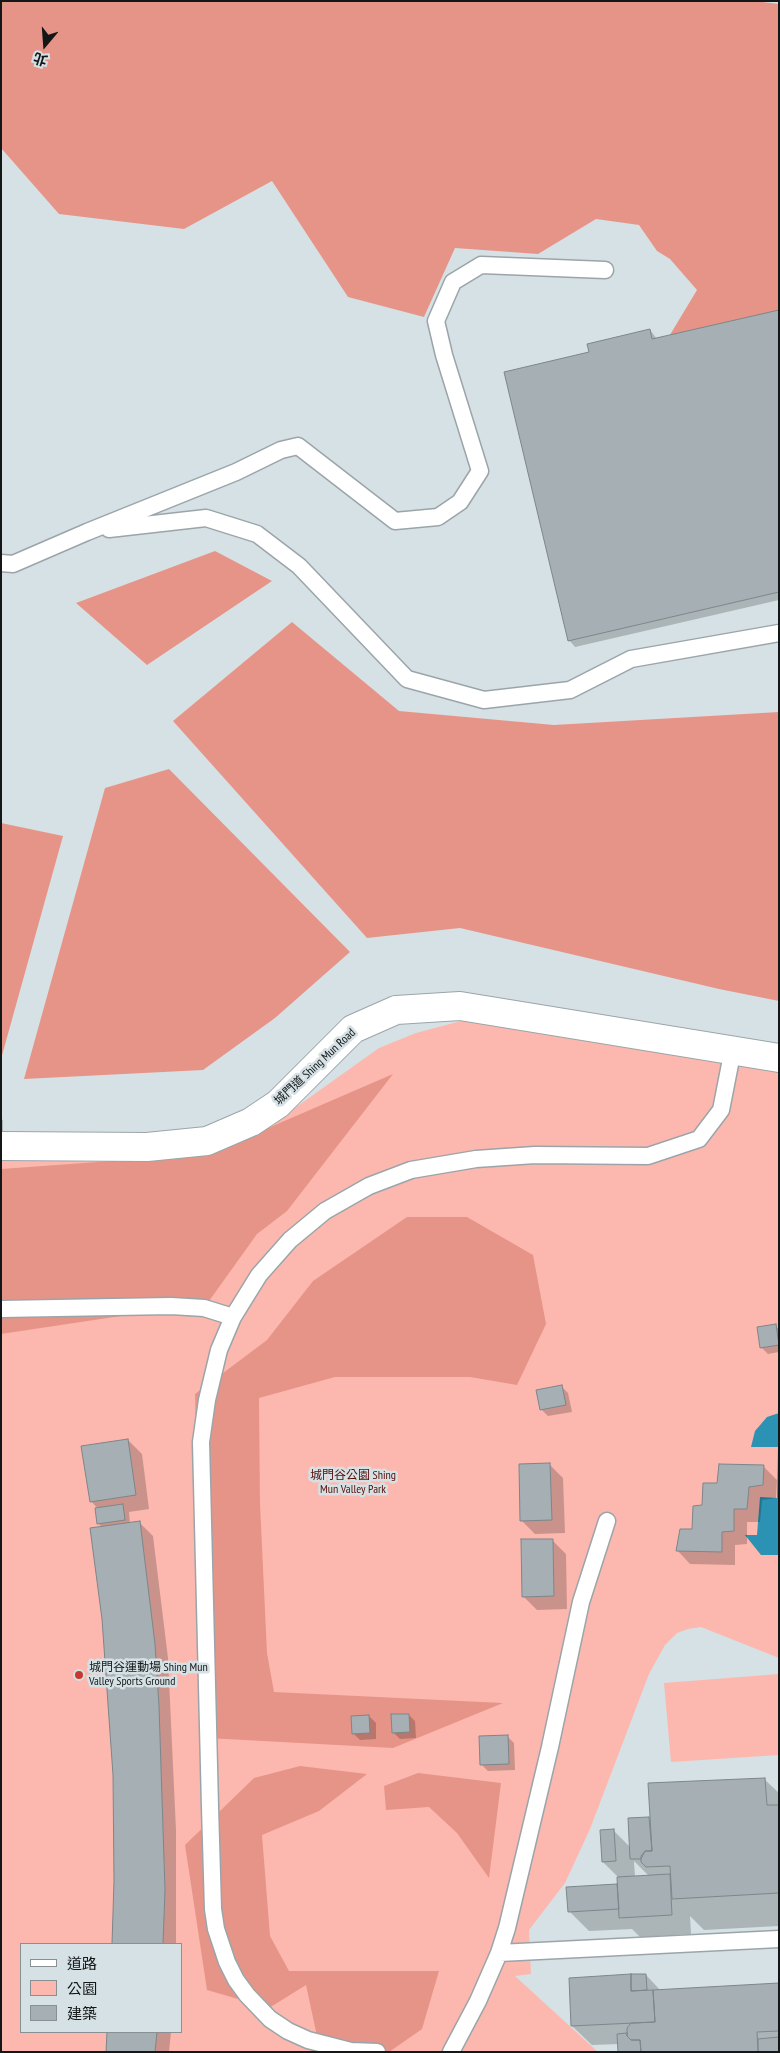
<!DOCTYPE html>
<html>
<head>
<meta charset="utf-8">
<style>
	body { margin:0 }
	#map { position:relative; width:780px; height:2053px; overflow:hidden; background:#d6e1e5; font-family:"PT Sans Narrow","Noto Sans TC",sans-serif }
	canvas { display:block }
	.frame { position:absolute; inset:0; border:2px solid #131718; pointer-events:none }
	.legend { position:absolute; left:20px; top:1943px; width:162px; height:90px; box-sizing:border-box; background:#d6e1e5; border:1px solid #889093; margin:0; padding:6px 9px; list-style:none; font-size:15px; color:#131718 }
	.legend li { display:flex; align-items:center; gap:10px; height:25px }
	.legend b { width:25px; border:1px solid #889093 }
	.north { position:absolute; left:20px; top:20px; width:50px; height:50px; -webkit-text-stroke:4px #d6e1e5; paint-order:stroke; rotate:198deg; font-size:14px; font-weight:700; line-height:20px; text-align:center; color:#131718 }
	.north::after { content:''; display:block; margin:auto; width:18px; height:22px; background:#131718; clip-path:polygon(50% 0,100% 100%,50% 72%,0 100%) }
</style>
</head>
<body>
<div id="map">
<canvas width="780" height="2053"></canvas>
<div class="frame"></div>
<ul class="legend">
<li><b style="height:6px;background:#fff"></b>道路</li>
<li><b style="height:14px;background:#fcb8ae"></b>公園</li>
<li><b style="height:14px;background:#a6b0b4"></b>建築</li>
</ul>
<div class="north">北</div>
</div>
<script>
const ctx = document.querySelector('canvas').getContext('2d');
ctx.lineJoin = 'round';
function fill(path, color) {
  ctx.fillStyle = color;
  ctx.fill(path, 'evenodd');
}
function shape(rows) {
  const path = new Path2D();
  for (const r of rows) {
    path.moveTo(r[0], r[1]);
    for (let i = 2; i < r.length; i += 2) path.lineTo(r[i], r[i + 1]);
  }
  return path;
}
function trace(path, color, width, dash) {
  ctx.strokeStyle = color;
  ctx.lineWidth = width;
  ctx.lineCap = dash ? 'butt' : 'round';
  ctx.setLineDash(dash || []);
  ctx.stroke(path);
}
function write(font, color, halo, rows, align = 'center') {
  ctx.font = font + ' "PT Sans Narrow","Noto Sans TC",sans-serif';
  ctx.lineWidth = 5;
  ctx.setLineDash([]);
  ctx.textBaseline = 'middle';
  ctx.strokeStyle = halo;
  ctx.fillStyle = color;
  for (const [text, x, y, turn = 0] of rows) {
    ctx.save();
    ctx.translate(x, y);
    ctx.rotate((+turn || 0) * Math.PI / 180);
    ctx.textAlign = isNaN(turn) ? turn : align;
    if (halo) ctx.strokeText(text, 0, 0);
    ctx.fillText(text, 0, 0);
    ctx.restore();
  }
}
fill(shape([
	[461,1021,779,1068,779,1658,701,1627,688,1629,677,1633,665,1645,649,1674,590,1829,565,1883,529,1930,531,1974,515,1976,598,2052,1,2052,1,1160,203,1163,249,1147,285,1115,379,1048,416,1033],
	[21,1944,181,1944,181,2032,21,2032],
	[779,1674,779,1755,671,1762,664,1683]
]), '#fcb8ae');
fill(shape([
	[1,1,754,1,779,4,779,343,653,363,697,290,670,259,657,251,639,225,596,219,538,254,455,248,424,317,348,297,272,181,184,229,59,214,1,148],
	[215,551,272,581,147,665,76,603],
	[292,622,399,711,554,725,779,712,779,1001,719,989,460,928,367,938,173,721],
	[169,769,350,952,275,1018,203,1070,24,1079,105,788],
	[1,823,63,836,1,1059],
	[393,1074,287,1211,257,1234,204,1308,134,1314,1,1334,1,1169,208,1154],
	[407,1217,467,1217,533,1255,546,1324,517,1385,470,1377,335,1377,259,1398,260,1504,267,1653,274,1692,503,1703,393,1748,207,1738,200,1611,195,1394,267,1340,313,1281],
	[300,1766,367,1774,319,1811,262,1835,270,1936,289,1971,439,1971,422,2029,389,2052,369,2052,318,2041,306,1985,269,2008,207,1990,185,1845,254,1778],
	[418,1773,501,1783,489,1878,457,1833,429,1807,386,1810,384,1786]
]), '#e79488');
fill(shape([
	[779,1413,779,1555,761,1555,745,1535,757,1535,760,1497,777,1498,778,1447,751,1447,755,1431,767,1417]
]), '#2b92b3');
fill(shape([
	[779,311,779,600,575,647,569,640,590,353,650,330,657,339],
	[1,1119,3,1120,3,1133,1,1133],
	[775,1326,779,1329,779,1352,768,1354,761,1347],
	[561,1386,568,1393,572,1412,548,1416,542,1410],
	[128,1440,142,1454,149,1509,129,1512,130,1524,139,1522,153,1536,168,1658,176,1830,176,1944,114,1944,115,1881,114,1775,103,1528,98,1523,98,1509,91,1501],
	[550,1465,563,1478,565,1533,535,1534,521,1520],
	[763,1466,777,1480,776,1498,762,1500,760,1522,747,1522,747,1544,735,1545,735,1565,690,1564,677,1550,693,1530,703,1506,718,1485],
	[552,1540,566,1554,567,1609,537,1610,523,1596],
	[409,1715,415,1721,416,1738,400,1739,393,1732],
	[369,1716,376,1723,376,1739,360,1740,353,1733],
	[507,1736,514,1743,515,1770,488,1771,481,1764],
	[764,1779,779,1793,779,1926,704,1930,690,1916,691,1934,640,1937,632,1929,589,1931,569,1911,568,1889,618,1886,618,1877,603,1862,614,1831,631,1848,649,1818,651,1820],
	[634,1861,649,1876,635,1877],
	[646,1975,661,1991,779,1984,779,2052,619,2052,619,2044,592,2045,572,2026],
	[108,2032,171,2032,169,2052,107,2052]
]), '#0003');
const building = shape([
	[779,310,779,592,568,641,504,372,589,352,587,344,650,329,652,339,779,310],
	[776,1324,779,1345,760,1348,757,1327,776,1324],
	[562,1385,566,1405,540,1410,536,1390,562,1385],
	[128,1439,136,1495,90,1502,81,1446,128,1439],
	[550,1463,552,1520,520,1521,519,1464,550,1463],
	[719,1464,764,1465,763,1485,749,1487,747,1509,734,1509,734,1531,722,1532,722,1552,676,1551,680,1529,692,1529,693,1506,702,1505,703,1483,717,1483,719,1464],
	[123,1504,125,1520,97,1524,95,1508,123,1504],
	[140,1521,155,1644,159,1706,165,1890,163,1944,112,1944,114,1881,113,1775,102,1619,90,1528,140,1521],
	[521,1539,553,1539,554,1596,522,1597,521,1539],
	[391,1714,409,1714,410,1732,392,1733,391,1714],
	[369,1715,370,1733,352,1734,351,1716,369,1715],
	[508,1735,509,1764,480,1765,479,1736,508,1735],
	[765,1778,767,1805,779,1805,779,1893,672,1899,670,1866,646,1867,641,1862,641,1856,645,1851,652,1851,648,1783,765,1778],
	[649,1817,652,1851,645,1851,641,1859,630,1859,628,1818,649,1817],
	[614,1829,616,1861,602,1862,600,1830,614,1829],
	[670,1874,672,1915,619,1918,617,1877,670,1874],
	[617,1884,619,1909,568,1912,566,1887,617,1884],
	[631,1974,631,1991,653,1990,655,2022,571,2026,569,1978,631,1974],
	[631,1974,646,1974,647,1990,631,1991,631,1974],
	[779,1983,779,2031,757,2032,758,2052,641,2052,640,2040,631,2040,627,2036,627,2028,631,2023,655,2022,653,1990,779,1983],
	[107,2032,157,2032,155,2052,106,2052,107,2032],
	[627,2033,627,2036,631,2040,640,2040,641,2052,618,2052,617,2034,627,2033],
	[779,2037,779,2052,758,2052,758,2039,779,2037]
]);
fill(building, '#a6b0b4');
trace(building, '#7d868a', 1);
const lane = shape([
	[109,529,206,518,257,534,299,566,407,679,484,700,570,690,631,659,779,633],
	[1,563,13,564,87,532,236,472,281,450,298,446,395,521,438,517,460,502,480,471,444,355,436,321,453,282,481,265,605,270],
	[1,1309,171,1306,204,1308,233,1317],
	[499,1953,779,1939],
	[377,2052,351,2051,308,2040,288,2031,270,2019,247,1995,236,1980,227,1962,216,1929,213,1909,210,1807,201,1442,207,1400,219,1350,233,1317,259,1275,290,1240,325,1211,369,1186,411,1170,476,1159,535,1155,648,1156,699,1139,721,1110,733,1049],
	[451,2052,478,2001,499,1953,507,1928,550,1747,581,1602,607,1521]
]);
const street = shape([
	[1,1146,147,1147,207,1141,251,1122,278,1104,353,1029,396,1010,460,1006,779,1058]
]);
trace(lane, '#9ba5a9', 19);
trace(street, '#9ba5a9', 30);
trace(lane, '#fff', 16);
trace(street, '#fff', 28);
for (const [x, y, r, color] of [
	[79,1675,5,"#c7392e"]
]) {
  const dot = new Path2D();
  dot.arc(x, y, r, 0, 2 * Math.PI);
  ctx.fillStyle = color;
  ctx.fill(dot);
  trace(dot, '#d6e1e5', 2);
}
write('12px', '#131718', '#d6e1e5', [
	["城門道 Shing Mun Road",315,1067,-43]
]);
write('12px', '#570d08', '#d6e1e5', [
	["城門谷公園 Shing",353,1476],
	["Mun Valley Park",353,1490]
]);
write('12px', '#131718', '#d6e1e5', [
	["城門谷運動場 Shing Mun",89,1668],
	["Valley Sports Ground",89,1682]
], 'left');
</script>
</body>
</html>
